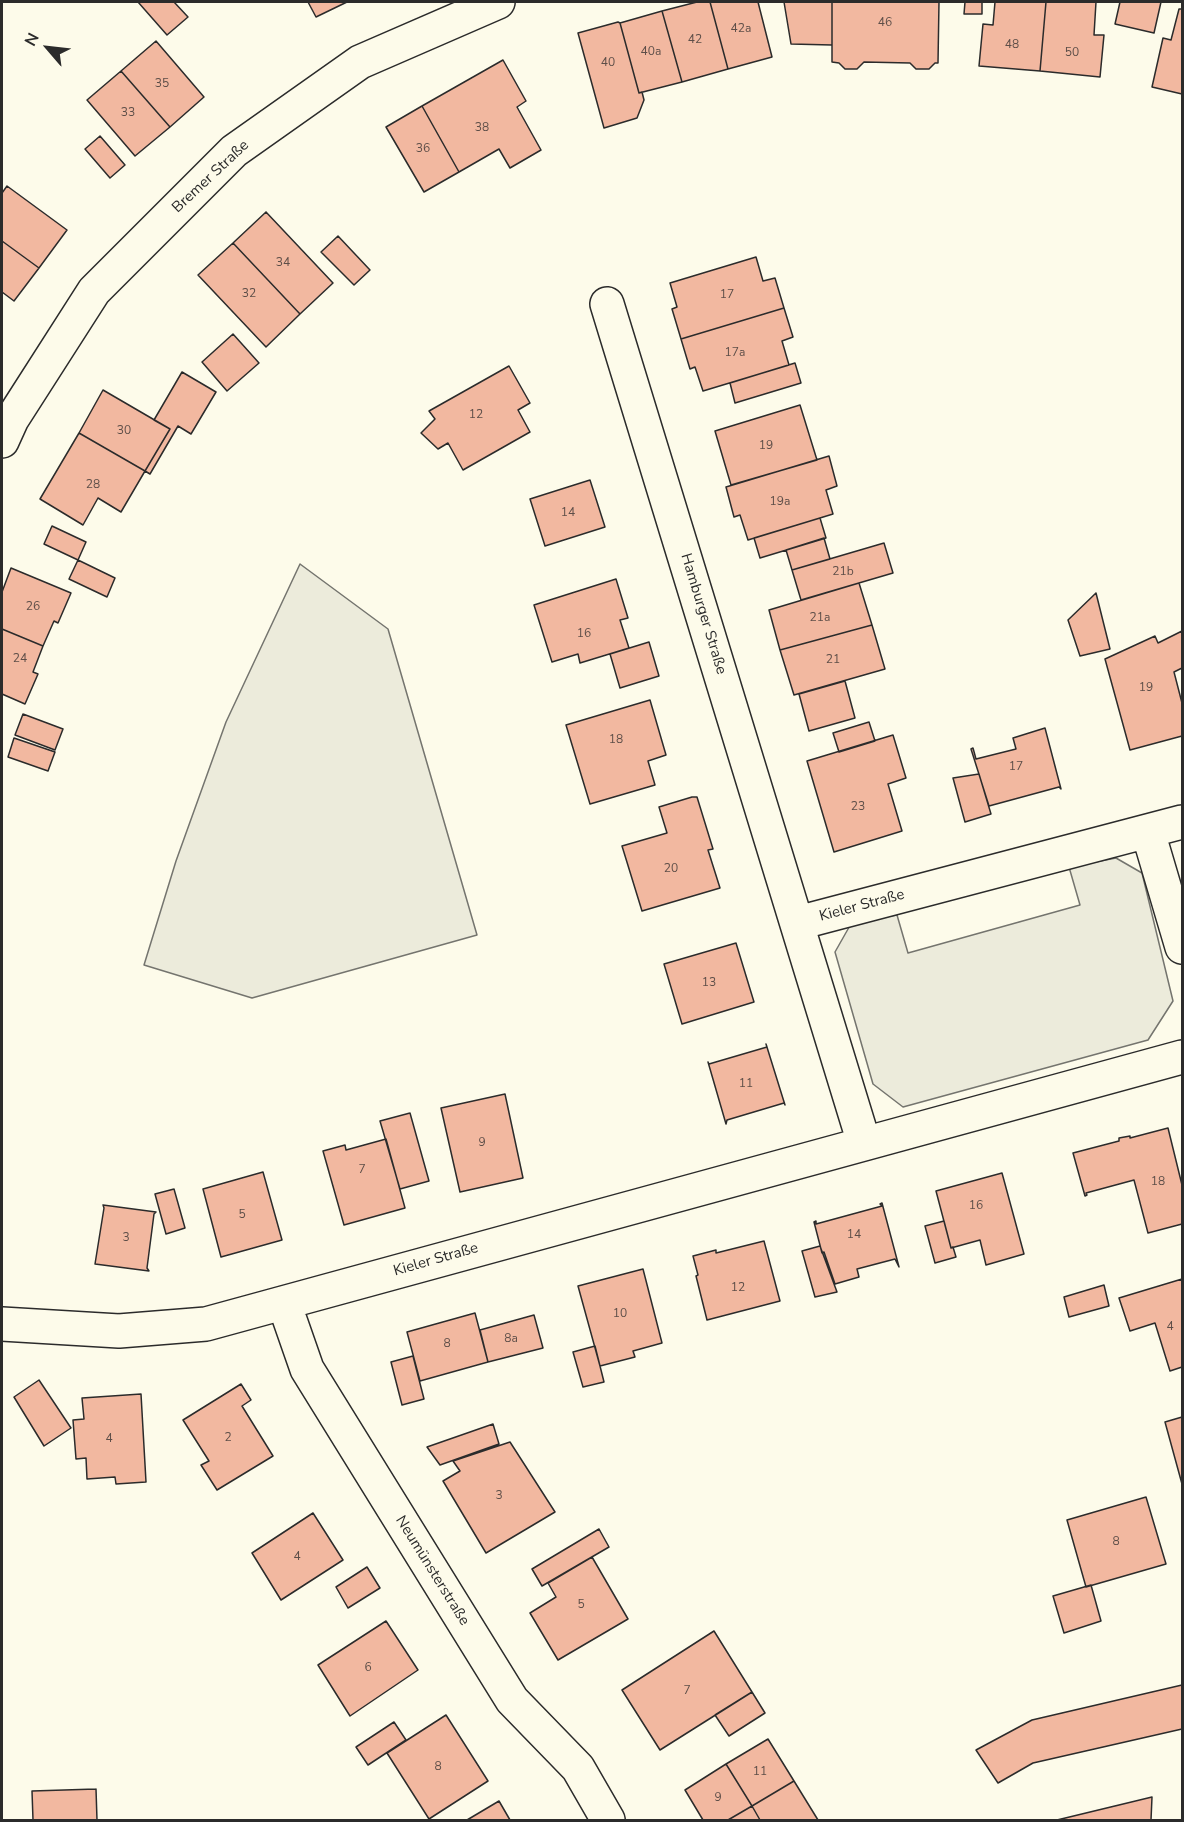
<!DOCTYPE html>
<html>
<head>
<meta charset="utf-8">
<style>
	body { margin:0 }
	#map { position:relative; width:1184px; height:1822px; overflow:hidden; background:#fdfbea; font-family:"Nunito Sans",sans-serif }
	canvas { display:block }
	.frame { position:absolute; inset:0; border:3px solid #2b2b2b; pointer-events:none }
	.north { position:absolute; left:18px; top:18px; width:60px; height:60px; -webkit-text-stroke:4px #fdfbea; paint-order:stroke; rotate:298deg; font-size:16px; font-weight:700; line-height:24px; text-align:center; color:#2b2b2b }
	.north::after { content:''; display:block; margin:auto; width:21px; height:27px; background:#2b2b2b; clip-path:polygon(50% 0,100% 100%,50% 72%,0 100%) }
</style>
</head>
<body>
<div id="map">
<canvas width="1184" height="1822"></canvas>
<div class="frame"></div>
<div class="north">N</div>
</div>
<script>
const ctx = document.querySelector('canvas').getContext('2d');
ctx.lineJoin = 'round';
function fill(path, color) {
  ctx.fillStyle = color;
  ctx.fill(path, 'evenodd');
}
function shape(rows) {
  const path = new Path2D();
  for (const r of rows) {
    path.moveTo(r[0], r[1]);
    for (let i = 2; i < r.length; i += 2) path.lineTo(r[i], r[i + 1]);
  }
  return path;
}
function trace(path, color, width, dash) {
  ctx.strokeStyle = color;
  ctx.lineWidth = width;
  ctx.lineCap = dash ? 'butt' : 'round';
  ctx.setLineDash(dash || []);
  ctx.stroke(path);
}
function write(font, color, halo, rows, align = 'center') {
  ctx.font = font + ' "Nunito Sans",sans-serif';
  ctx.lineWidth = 4.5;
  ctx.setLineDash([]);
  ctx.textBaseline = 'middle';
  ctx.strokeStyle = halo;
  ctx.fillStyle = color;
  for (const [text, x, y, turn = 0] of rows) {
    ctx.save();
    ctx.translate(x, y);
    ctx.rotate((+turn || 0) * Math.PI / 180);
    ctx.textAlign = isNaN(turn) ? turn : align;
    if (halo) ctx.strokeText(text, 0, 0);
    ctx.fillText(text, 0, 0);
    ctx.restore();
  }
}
const green = shape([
	[300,564,388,629,477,935,252,998,144,965,176,861,226,722,300,564],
	[1116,858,1142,873,1173,1001,1148,1040,903,1107,873,1084,835,952,852,922,897,915,908,953,1080,905,1069,867,1116,858]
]);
fill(green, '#ecebdb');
trace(green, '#74746e', 1.5);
const building = shape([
	[138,2,174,2,188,17,167,35,138,2],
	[308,2,347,2,316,17,308,2],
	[697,2,710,2,728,69,682,82,662,11,697,2],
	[710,2,758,2,772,57,728,69,710,2],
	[784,2,832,2,832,45,791,44,784,2],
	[832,2,939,2,938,63,935,63,929,69,916,69,910,63,864,62,857,69,845,69,839,63,832,62,832,2],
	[965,2,982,2,982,14,964,14,965,2],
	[995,2,1046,2,1040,71,979,66,983,24,993,25,995,2],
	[1046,2,1096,2,1094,35,1104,35,1100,77,1040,71,1046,2],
	[1120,2,1161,2,1154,33,1115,24,1120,2],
	[1179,9,1182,9,1182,94,1152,87,1163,38,1171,40,1179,9],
	[662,11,682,82,639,93,620,23,662,11],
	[618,22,620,23,639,93,642,92,644,100,637,118,604,128,578,33,618,22],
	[156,41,204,97,170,127,121,71,156,41],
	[503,60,526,101,517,107,541,150,510,168,499,149,459,172,422,106,503,60],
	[121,71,170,127,135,156,87,100,121,71],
	[422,106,459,172,424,192,386,127,422,106],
	[100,136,125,165,110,178,85,149,100,136],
	[7,186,67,230,39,268,2,241,2,193,7,186],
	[266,212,333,283,300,314,233,243,266,212],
	[338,236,370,270,354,285,321,252,338,236],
	[2,241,39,268,14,301,2,292,2,241],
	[233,243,300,314,266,347,198,275,233,243],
	[756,257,763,281,775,278,784,308,681,339,672,309,677,307,670,283,756,257],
	[784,308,793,337,782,341,789,365,703,391,695,367,690,369,681,339,784,308],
	[233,334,259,363,227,391,202,362,233,334],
	[795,363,801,383,735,403,730,383,795,363],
	[509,366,530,403,518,410,530,432,463,470,448,443,438,449,421,433,435,419,429,411,509,366],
	[182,372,216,392,191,434,178,426,150,474,145,471,170,429,154,420,182,372],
	[103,390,170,429,145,471,79,433,103,390],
	[800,405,817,460,731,485,715,431,800,405],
	[79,433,145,471,121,512,98,498,83,525,40,499,79,433],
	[829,456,837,486,826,490,833,514,748,540,740,515,734,517,726,487,829,456],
	[590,480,605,527,545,546,530,499,590,480],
	[820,518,826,538,760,558,754,538,820,518],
	[52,526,86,542,78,560,44,544,52,526],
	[824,538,830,559,792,570,786,550,824,538],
	[884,543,893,573,801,600,792,570,884,543],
	[78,560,115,578,107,597,69,579,78,560],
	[11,568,71,593,58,623,54,621,43,646,2,629,2,592,11,568],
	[616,579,628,618,620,620,629,648,580,663,578,654,552,662,534,605,616,579],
	[859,583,872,625,780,650,769,610,859,583],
	[1096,593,1110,649,1080,656,1068,620,1096,593],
	[872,625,885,669,794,695,780,650,872,625],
	[2,629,43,646,33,672,38,674,25,704,2,694,2,629],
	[1182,631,1182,668,1174,672,1182,703,1182,736,1130,750,1105,659,1155,636,1158,643,1182,631],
	[649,642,659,676,620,688,610,654,649,642],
	[845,681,855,718,809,731,799,694,845,681],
	[650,700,666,755,648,761,655,785,590,804,566,725,650,700],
	[23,714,63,729,55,750,15,735,23,714],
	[869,722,875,741,839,752,833,733,869,722],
	[1045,728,1061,789,1059,787,989,806,971,749,973,748,976,759,1016,749,1013,738,1045,728],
	[893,735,906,778,888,784,902,831,834,852,807,761,893,735],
	[14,738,55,752,48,771,8,757,14,738],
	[979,774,991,814,965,822,953,778,979,774],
	[692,797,697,797,713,849,708,850,720,888,642,911,622,846,667,833,659,807,692,797],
	[736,943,754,1002,682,1024,664,964,736,943],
	[766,1044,785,1105,784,1103,727,1120,726,1124,708,1062,709,1064,767,1047,766,1044],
	[505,1094,523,1178,460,1192,441,1108,505,1094],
	[410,1113,429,1181,400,1189,380,1121,410,1113],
	[1168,1128,1182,1185,1182,1224,1148,1233,1134,1180,1086,1193,1087,1195,1085,1196,1073,1153,1119,1141,1119,1138,1130,1136,1130,1138,1168,1128],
	[386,1139,405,1208,344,1225,323,1151,345,1145,346,1150,386,1139],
	[263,1172,282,1240,221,1257,203,1189,263,1172],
	[1002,1173,1024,1254,986,1265,980,1240,951,1248,936,1191,1002,1173],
	[174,1189,185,1228,166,1234,155,1194,174,1189],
	[882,1203,899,1267,895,1259,857,1269,859,1277,835,1284,824,1252,822,1253,814,1222,816,1221,816,1224,882,1206,880,1204,882,1203],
	[103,1205,156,1212,154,1214,147,1268,149,1271,95,1264,104,1208,103,1205],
	[944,1221,951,1248,953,1247,956,1257,935,1263,925,1226,944,1221],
	[764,1241,780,1301,707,1320,696,1276,698,1275,693,1256,716,1250,716,1253,764,1241],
	[820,1246,837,1292,815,1297,802,1251,820,1246],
	[643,1269,662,1343,633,1351,635,1357,600,1366,578,1286,643,1269],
	[1182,1279,1182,1367,1170,1371,1155,1323,1130,1331,1119,1298,1182,1279],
	[1104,1285,1109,1306,1069,1317,1064,1297,1104,1285],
	[475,1313,488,1362,420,1381,407,1332,475,1313],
	[534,1315,543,1348,488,1362,480,1330,534,1315],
	[595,1346,604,1382,583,1387,573,1352,595,1346],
	[413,1356,424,1399,402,1405,391,1362,413,1356],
	[39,1380,71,1428,44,1446,14,1397,39,1380],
	[241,1384,251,1400,242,1406,273,1456,217,1490,201,1465,209,1461,183,1420,241,1384],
	[141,1394,146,1482,116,1484,115,1477,87,1479,86,1458,76,1459,73,1420,84,1419,82,1398,141,1394],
	[1182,1417,1182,1484,1165,1422,1182,1417],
	[493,1424,499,1444,440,1465,427,1447,493,1424],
	[510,1442,555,1512,486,1553,443,1481,460,1471,453,1461,510,1442],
	[1146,1497,1166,1564,1086,1587,1067,1520,1146,1497],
	[313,1513,343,1560,281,1600,252,1553,313,1513],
	[599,1529,609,1547,542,1586,532,1569,599,1529],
	[592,1557,628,1619,558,1660,530,1613,556,1597,548,1583,592,1557],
	[367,1567,380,1588,348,1608,336,1587,367,1567],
	[1091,1585,1101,1621,1064,1633,1053,1596,1091,1585],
	[386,1621,418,1670,350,1716,318,1665,386,1621],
	[714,1631,752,1692,660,1750,622,1690,714,1631],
	[1182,1685,1182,1729,1033,1763,998,1783,976,1750,1032,1720,1182,1685],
	[752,1692,765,1713,729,1736,715,1715,752,1692],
	[446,1715,488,1781,429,1819,387,1753,446,1715],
	[394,1722,406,1740,368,1765,356,1747,394,1722],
	[768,1739,794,1781,752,1806,726,1764,768,1739],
	[726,1764,752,1806,728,1820,703,1820,685,1790,726,1764],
	[794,1781,818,1820,760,1820,752,1806,794,1781],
	[96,1789,97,1820,33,1820,32,1791,96,1789],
	[1152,1797,1151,1820,1057,1820,1152,1797],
	[499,1801,510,1820,467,1820,499,1801],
	[752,1806,760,1820,728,1820,752,1806]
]);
fill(building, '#f2b8a0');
trace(building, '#2b2b2b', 1.5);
const street = shape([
	[607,304,864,1143],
	[2,441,12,419,94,291,234,151,360,62,498,2],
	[1148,832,1182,947],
	[798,923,1182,822],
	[284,1303,307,1369,512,1700,578,1768,608,1820],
	[2,1324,119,1331,206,1324,1182,1057]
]);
trace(street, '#2b2b2b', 36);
trace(street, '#fdfbea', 33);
write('12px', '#5d4e48', null, [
	["46",885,23],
	["42a",741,29],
	["42",695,40],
	["48",1012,45],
	["40a",651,52],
	["50",1072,53],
	["40",608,63],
	["35",162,84],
	["33",128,113],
	["38",482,128],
	["36",423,149],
	["34",283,263],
	["32",249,294],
	["17",727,295],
	["17a",735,353],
	["12",476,415],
	["30",124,431],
	["19",766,446],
	["28",93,485],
	["19a",780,502],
	["14",568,513],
	["21b",843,572],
	["26",33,607],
	["21a",820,618],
	["16",584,634],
	["24",20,659],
	["21",833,660],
	["19",1146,688],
	["18",616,740],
	["17",1016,767],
	["23",858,807],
	["20",671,869],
	["13",709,983],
	["11",746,1084],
	["9",482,1143],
	["7",362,1170],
	["18",1158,1182],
	["16",976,1206],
	["5",242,1215],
	["14",854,1235],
	["3",126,1238],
	["12",738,1288],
	["10",620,1314],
	["4",1170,1327],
	["8a",511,1339],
	["8",447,1344],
	["2",228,1438],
	["4",109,1439],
	["3",499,1496],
	["8",1116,1542],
	["4",297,1557],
	["5",581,1605],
	["6",368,1668],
	["7",687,1691],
	["8",438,1767],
	["11",760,1772],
	["9",718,1798]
]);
write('15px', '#2b2b2b', '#fdfbea', [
	["Bremer Straße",211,177,-43],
	["Hamburger Straße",703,614,73],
	["Kieler Straße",862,906,-15],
	["Kieler Straße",436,1260,-16],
	["Neumünsterstraße",432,1571,58]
]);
</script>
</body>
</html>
